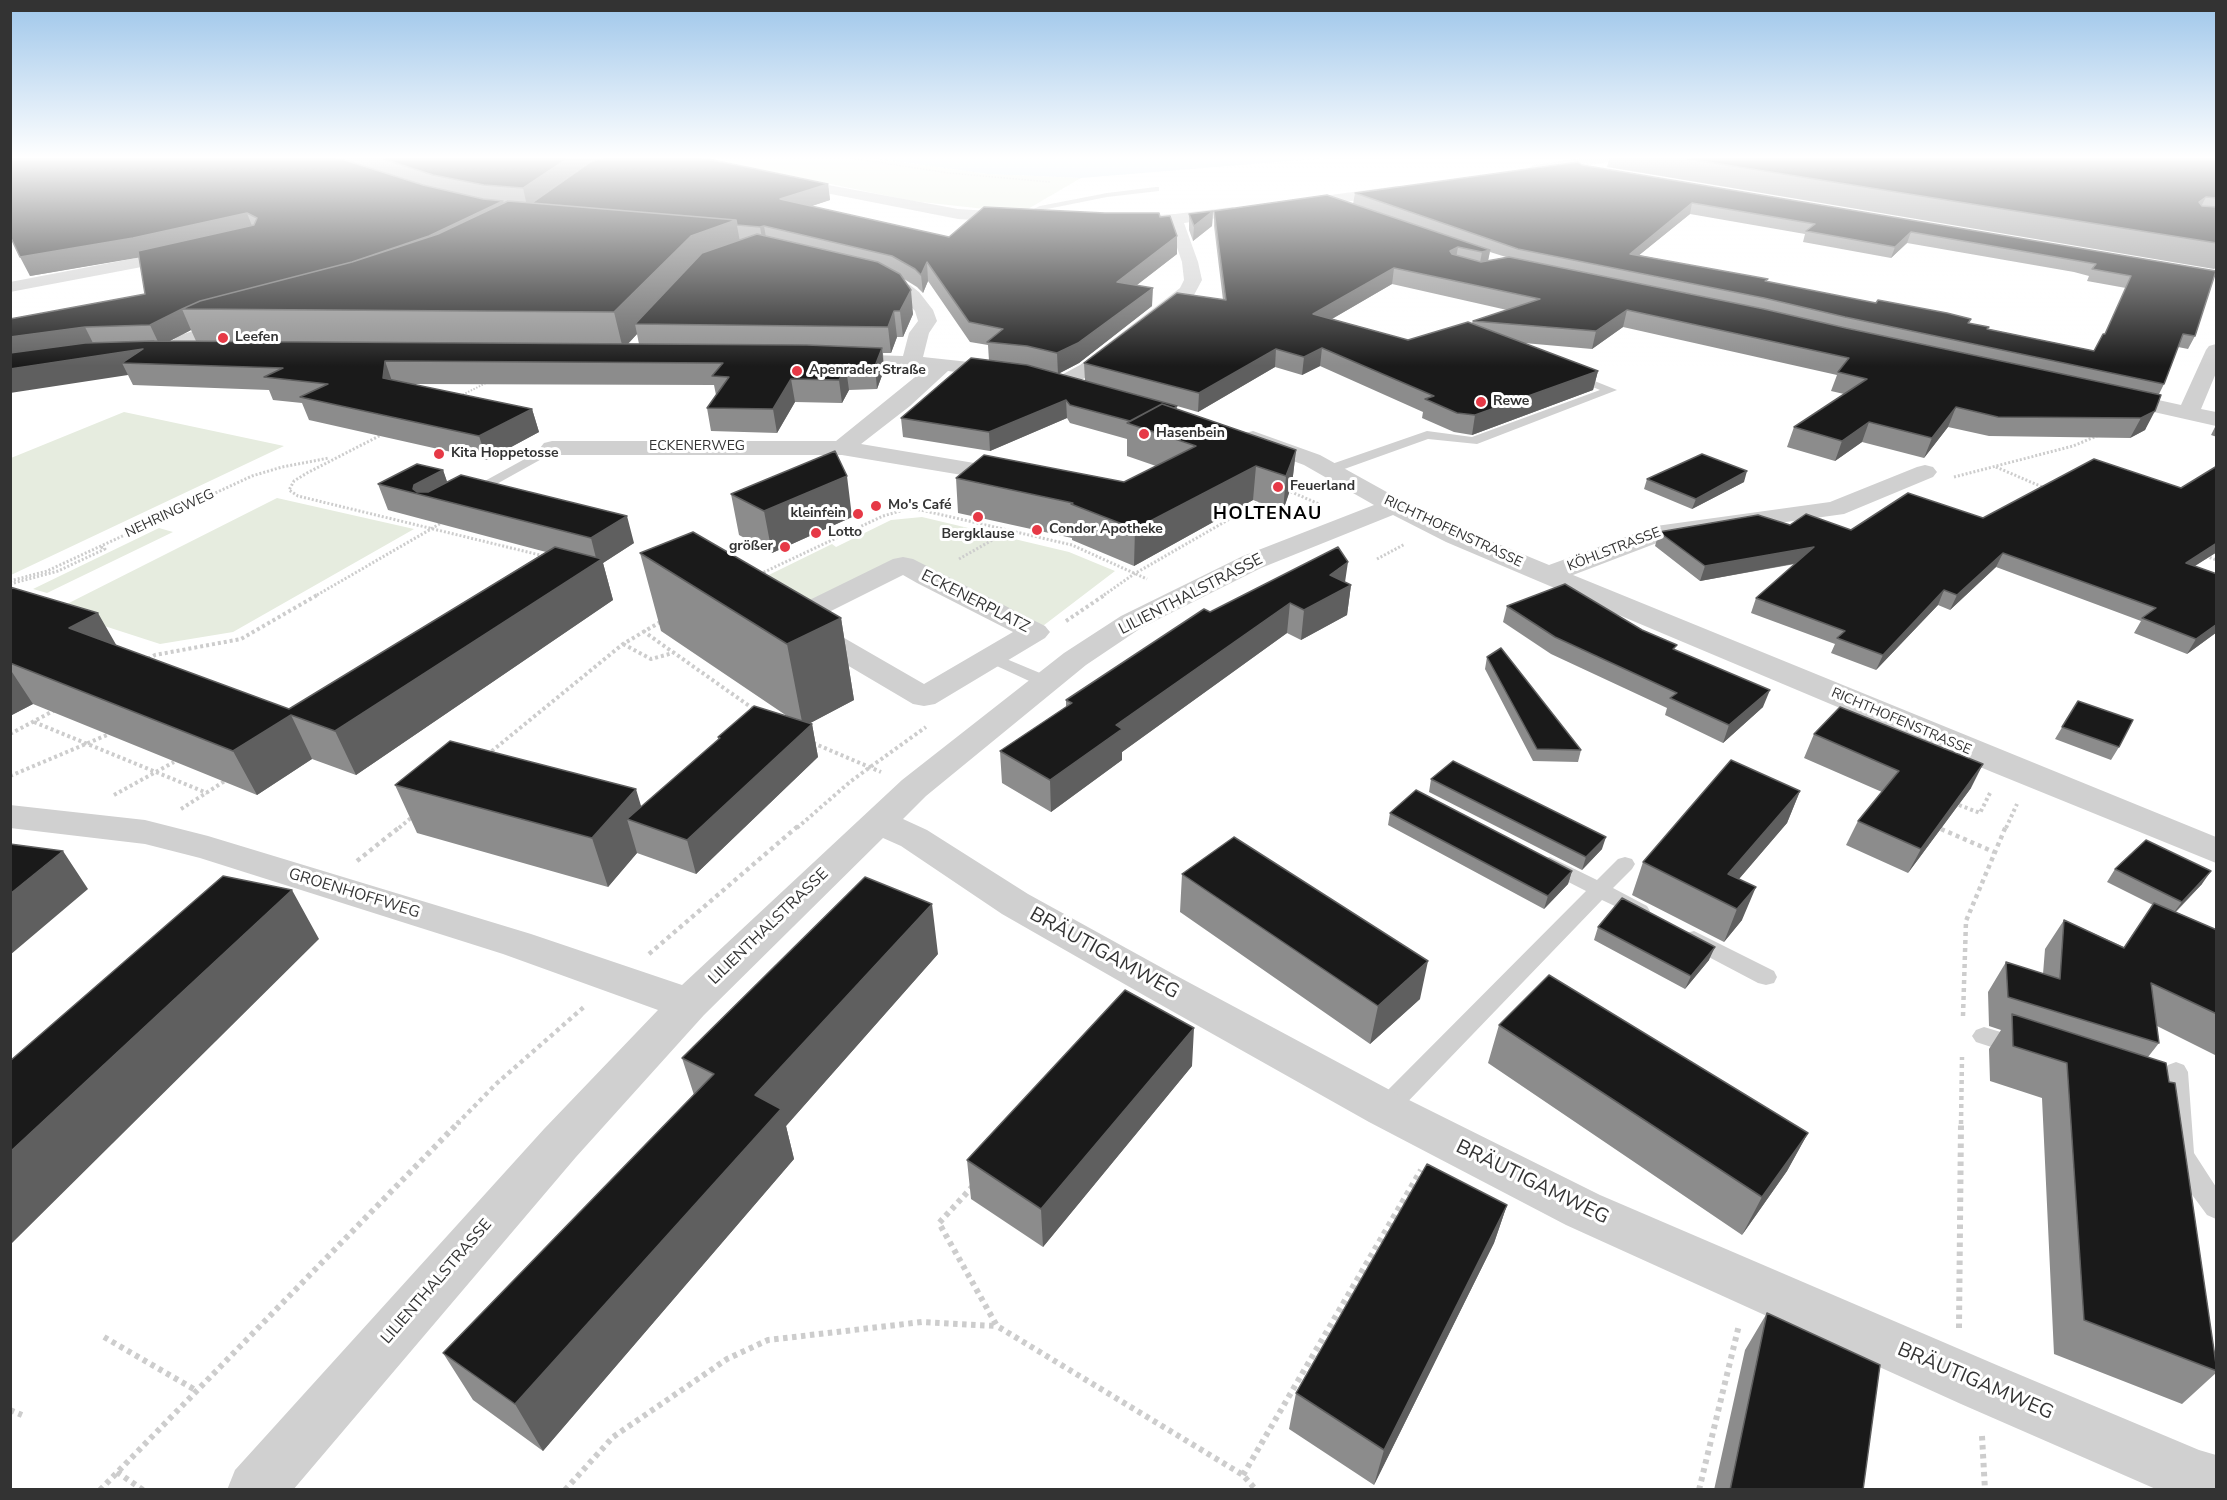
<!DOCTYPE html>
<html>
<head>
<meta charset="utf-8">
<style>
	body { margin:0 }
	#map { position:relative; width:2227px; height:1500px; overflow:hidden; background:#fff; font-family:"Nunito Sans",sans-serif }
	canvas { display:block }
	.frame { position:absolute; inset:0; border:12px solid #333; pointer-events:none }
</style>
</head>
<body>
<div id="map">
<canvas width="2227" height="1500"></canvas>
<div class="frame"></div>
</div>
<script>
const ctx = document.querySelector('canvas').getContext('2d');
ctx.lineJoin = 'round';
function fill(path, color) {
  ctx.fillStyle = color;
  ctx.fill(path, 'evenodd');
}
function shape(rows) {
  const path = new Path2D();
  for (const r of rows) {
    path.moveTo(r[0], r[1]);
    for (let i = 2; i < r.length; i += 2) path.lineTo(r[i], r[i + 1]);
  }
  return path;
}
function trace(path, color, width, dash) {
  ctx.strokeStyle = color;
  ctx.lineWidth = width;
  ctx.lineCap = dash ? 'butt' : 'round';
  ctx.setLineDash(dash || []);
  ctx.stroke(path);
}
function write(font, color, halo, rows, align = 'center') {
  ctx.font = font + ' "Nunito Sans",sans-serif';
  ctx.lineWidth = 6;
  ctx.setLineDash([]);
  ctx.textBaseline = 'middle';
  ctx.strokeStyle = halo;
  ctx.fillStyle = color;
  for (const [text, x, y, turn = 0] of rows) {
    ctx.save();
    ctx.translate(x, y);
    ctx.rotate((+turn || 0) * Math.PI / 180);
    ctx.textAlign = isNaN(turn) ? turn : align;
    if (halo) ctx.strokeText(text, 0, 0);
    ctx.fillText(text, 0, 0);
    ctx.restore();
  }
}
fill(shape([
	[696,156,858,156,988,174,1081,178,1021,213,912,201],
	[124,412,284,446,11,575,11,458],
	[277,498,414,529,233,632,160,644,55,610],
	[922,517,1069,552,1115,571,1035,632,903,565,791,620,730,594,832,544,836,547,891,520],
	[159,528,173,532,47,593,33,589]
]), '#e6ecdf');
fill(shape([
	[858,156,1351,156,1081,178,988,174]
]), '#cfe2ee');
trace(shape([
	[837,156,949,173,1050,182]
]), '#cdcdcd', 1.5, [1.5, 1.5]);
trace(shape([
	[460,396,488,382]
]), '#cdcdcd', 2, [1.5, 1.5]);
trace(shape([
	[383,434,307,473,294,481,289,490,298,496,544,556],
	[1996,467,2047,489],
	[1954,477,2073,446,2097,436],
	[1287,490,1319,504],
	[907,509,909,502],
	[2206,556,2216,560],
	[959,559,1010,530],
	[1377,559,1405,544],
	[760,574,883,516,907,509,921,510,1072,545,1147,579],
	[10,581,47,571,252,476,282,467,329,458],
	[10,584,58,571,105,549,101,547],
	[317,595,443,522],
	[1104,595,1134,574,1261,501]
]), '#cdcdcd', 3, [2, 2]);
trace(shape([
	[1066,621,1106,594],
	[643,631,755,710],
	[623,644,651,659,673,653],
	[148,659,155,655,241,639,319,594],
	[34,722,207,793],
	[10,734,55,710],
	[813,743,881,772],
	[487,755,623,644,662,621],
	[10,776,107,735],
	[114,795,174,762],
	[1959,805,1980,813,1990,793],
	[181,809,228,779],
	[399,828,412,817],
	[797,828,851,781,926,727],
	[2006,828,2017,804]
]), '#cdcdcd', 4, [3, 3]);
trace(shape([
	[1941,829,1994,852],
	[357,861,401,826],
	[649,954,798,826],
	[1963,1016,1966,921,2006,826],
	[457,1124,496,1084,585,1006],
	[1961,1124,1962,1057]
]), '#cdcdcd', 4.5, [4, 4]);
trace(shape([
	[973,1186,939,1223,997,1326,1243,1475,1256,1490],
	[1959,1328,1961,1122],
	[104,1337,197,1391],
	[10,1410,22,1415],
	[1982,1436,1985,1490],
	[117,1472,143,1490],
	[1243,1475,1421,1170],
	[100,1490,459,1122],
	[565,1490,613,1437,727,1359,768,1340,922,1322,996,1326],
	[1699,1490,1739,1325]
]), '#cdcdcd', 6, [4.5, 4.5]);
fill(shape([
	[1156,187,1159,187,1159,191,1107,197,1042,210,1019,221,1015,218,1040,206,1107,193,1156,187],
	[1572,372,1617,390,1477,444,1428,439,1336,472,1326,472,1325,469,1326,466,1427,431,1472,437,1600,390,1568,377,1568,373,1572,372],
	[552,444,558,448,556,451,475,496,465,496,463,493,552,444],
	[992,653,1052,678,1054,682,1046,687,1040,686,986,661,984,658,992,653],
	[1550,857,1597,880,1618,859,1625,857,1632,859,1635,864,1632,869,1613,888,1647,906,1650,911,1647,916,1640,918,1602,900,1394,1116,1385,1119,1376,1116,1373,1109,1376,1102,1586,891,1543,869,1540,864,1543,859,1550,857],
	[1694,931,1774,971,1777,977,1774,983,1766,985,1758,983,1686,945,1683,939,1686,933,1694,931],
	[1984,1027,2024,1039,2028,1046,2024,1053,2016,1055,1976,1042,1972,1036,1976,1030,1984,1027],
	[2176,1062,2184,1065,2188,1072,2194,1153,2216,1187,2216,1219,2207,1215,2179,1177,2168,1153,2164,1072,2168,1065,2176,1062]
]), '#d0d0d0');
fill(shape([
	[1595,156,1630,156,1623,160,1534,173,1527,169,1534,165,1595,156],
	[785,177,958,209,1018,213,1026,218,1018,223,958,219,780,184,778,181,785,177],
	[1397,186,1402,187,1404,190,1402,193,1294,210,1286,205,1294,200,1397,186],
	[1233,207,1241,212,1238,215,1184,223,1198,262,1202,280,1194,295,1094,373,1068,387,1061,389,1054,387,1051,383,1054,379,1080,365,1180,288,1184,280,1182,262,1169,224,1126,225,1118,220,1120,217,1175,214,1233,207],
	[183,249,191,254,189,258,10,292,10,282,183,249],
	[870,270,910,285,919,292,933,310,937,321,929,333,923,357,1006,366,1013,368,1016,372,1013,376,1006,378,948,371,910,406,861,444,1010,469,1018,471,1022,476,1018,481,1010,483,842,455,552,455,544,453,540,448,544,443,552,441,836,441,925,369,839,366,832,364,829,360,832,356,839,354,903,356,909,333,918,321,915,311,898,293,864,279,861,275,864,271,870,270],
	[237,318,244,320,247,324,244,328,194,343,171,358,157,358,154,354,180,335,237,318],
	[2216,344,2216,373,2201,409,2216,412,2216,426,2105,401,2102,396,2105,391,2113,390,2181,405,2206,350,2209,346,2216,344],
	[1253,431,1320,455,1403,501,1464,530,1549,565,1656,526,1830,502,1917,467,1925,465,1933,467,1937,472,1933,477,1844,514,1670,538,1573,575,2216,837,2216,863,1992,772,1538,581,1446,542,1393,515,1261,568,1141,628,1086,665,926,796,903,819,927,830,1028,894,1175,975,1401,1096,1600,1195,1999,1366,2199,1450,2216,1455,2216,1490,2158,1490,1961,1404,1566,1225,1369,1122,1147,997,1002,914,901,846,883,838,704,1015,576,1157,293,1490,227,1490,235,1470,544,1129,658,1010,503,954,200,858,145,844,10,828,10,805,145,820,208,836,531,934,682,985,902,780,1064,653,1121,616,1243,556,1374,505,1304,465,1245,443,1242,438,1245,433,1253,431],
	[903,557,913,559,1045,626,1050,632,1045,638,935,704,924,706,913,704,781,626,777,620,781,614,893,559,903,557],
	[903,575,917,583,1013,632,924,684,813,620,903,575]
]), '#d0d0d0');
fill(shape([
	[10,156,694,156,828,184,830,200,811,206,949,237,1160,217,1177,254,1137,285,1152,306,1079,363,1058,374,1085,381,1084,363,1223,300,1214,226,1214,211,1384,214,1353,204,1355,193,1582,165,2216,271,2195,336,2188,349,2178,347,2164,384,2159,394,2145,430,2130,438,1989,436,1948,427,1924,458,1862,442,1835,461,1787,447,1794,427,1844,394,1831,391,1837,375,1623,327,1592,349,1524,343,1598,371,1593,390,1472,435,1454,432,1422,418,1423,412,1320,366,1302,375,1275,367,1198,412,1177,406,1177,409,1296,450,1292,484,1283,511,1253,500,1134,566,1072,540,1072,538,958,513,956,478,1124,482,1156,466,1127,456,1127,439,1070,423,1067,418,990,451,903,437,901,418,989,361,988,345,970,342,928,281,923,293,917,287,904,279,913,314,903,337,897,337,891,353,883,353,884,370,877,389,849,390,842,403,795,402,777,433,711,431,707,408,716,395,714,385,411,384,532,409,539,432,487,460,309,420,302,403,273,400,269,390,133,385,128,375,10,319,145,294,139,257,30,276],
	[584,166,585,166,532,203],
	[1690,214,1805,234,1803,242,1891,258,1907,243,2074,272,2089,276,2087,281,2126,288,2105,334,2094,351,1988,329,1969,323,1639,255],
	[1490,252,1506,257,1488,261],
	[1392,284,1507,310,1473,321,1472,323,1408,340,1332,319],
	[191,330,196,341,170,341],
	[637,334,639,344,628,344],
	[1610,156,2217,156,2217,267,2214,269,1607,167],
	[1213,211,1212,226,1193,241,1189,230,1189,214],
	[2217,423,2217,437,2211,435],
	[2217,466,2217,552,2195,566,2217,574,2217,632,2187,654,2134,633,2141,621,1996,567,1950,610,1938,605,1876,670,1831,653,1835,644,1751,613,1756,598,1795,564,1700,581,1655,546,1659,532,1790,525,1851,530,1983,518,2181,488],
	[443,470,447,482,634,543,603,563,613,600,356,775,312,759,257,795,33,704,10,716,10,587,117,646,289,709,546,552,388,510,378,484],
	[1647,479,1744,482,1692,509,1644,489],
	[731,494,852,517,772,553,739,535],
	[640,553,841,618,854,700,810,723,812,724,818,757,696,874,637,853,608,887,417,833,395,785,641,807,718,740,718,737,787,716,661,631],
	[1345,583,1351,585,1347,615,1301,640,1287,633,1122,752,1122,760,1051,812,1002,783,1000,751,1066,707,1066,700,1210,612],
	[1507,606,1676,650,1763,707,1723,743,1665,715,1667,708,1551,654,1503,622],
	[1487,657,1581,750,1578,762,1533,761,1485,669],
	[2078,701,2119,747,2111,760,2055,739],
	[1814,734,1971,788,1908,873,1846,845,1858,821,1882,792,1804,758],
	[1431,779,1602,849,1582,870,1429,792],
	[1800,791,1787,823,1739,879,1742,920,1724,942,1632,895,1643,862],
	[1390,813,1572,871,1568,884,1544,909,1388,825],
	[2115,869,2202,884,2176,912,2217,930,2217,1056,2157,1026,2159,1043,2148,1057,2169,1082,2217,1367,2217,1372,2182,1404,2054,1354,2042,1098,1990,1081,1989,1049,2001,1030,1989,1026,1988,992,2006,962,2043,974,2045,949,2064,920,2124,947,2153,905,2107,882],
	[1182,874,1420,999,1370,1044,1180,912],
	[1598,927,1709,960,1685,989,1594,940],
	[938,954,786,1126,794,1159,543,1451,473,1400,443,1353,694,1095,682,1058],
	[1499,1025,1808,1133,1787,1171,1742,1235,1488,1063],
	[1192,1066,1043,1247,971,1199,967,1160],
	[1507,1205,1494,1243,1374,1485,1289,1429,1296,1393],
	[1767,1313,1863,1490,1714,1490,1745,1350]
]), '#8c8c8c');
fill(shape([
	[571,156,617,156,584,166,527,206,523,188],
	[828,184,830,200,782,216,780,199],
	[2206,197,2194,220,2199,202],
	[503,201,508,219,191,305],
	[1692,203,1690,214,1627,265,1630,254],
	[1213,211,1212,226,1193,241,1194,226],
	[247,213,254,231,142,257,30,276,20,257],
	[736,220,742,253,635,324,637,334,623,349,614,312,691,236],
	[764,226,767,243,763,244,760,227],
	[1911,232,1907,243,1891,258,1895,247],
	[1177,236,1177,254,1116,301,1117,282],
	[1458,247,1455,263,1450,251],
	[1490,250,1487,266,1479,268,1482,252],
	[927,262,928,281,923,293,921,275],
	[1394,268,1392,284,1311,331,1313,314],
	[1153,288,1152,306,1079,363,1058,374,1057,353],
	[911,290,913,314,903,337,900,311],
	[182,309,191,330,160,346,150,325],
	[1627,310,1623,327,1592,349,1596,331],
	[894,311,897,337,891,353,888,327],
	[85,327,96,349,10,360,10,337],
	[882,348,884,370,877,389,875,366],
	[1322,348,1320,366,1302,375,1304,357],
	[143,349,122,363,128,375,10,393,10,369],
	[1276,349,1275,367,1198,412,1199,393],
	[385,361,393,384,383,378],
	[846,368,849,390,842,403,839,380],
	[1598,371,1593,390,1472,435,1475,415],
	[791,379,795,402,777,433,773,409],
	[1066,400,1067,418,990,451,989,432],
	[1956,407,1948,427,1924,458,1932,438],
	[532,409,539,432,487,460,479,436],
	[2155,411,2145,430,2130,438,2141,418],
	[1869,422,1862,442,1835,461,1842,441],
	[1296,450,1292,484,1283,511,1286,476],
	[1256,466,1253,500,1134,566,1135,529],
	[443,470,452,496,415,493,413,489,414,485],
	[1747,471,1744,482,1692,509,1696,499],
	[847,476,852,517,772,553,764,511],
	[627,516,634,543,603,563,613,600,356,775,335,731,597,562,591,538],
	[2217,543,2217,552,2177,577,2186,563],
	[1814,547,1808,561,1700,581,1705,566],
	[2003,553,1996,567,1950,610,1957,595],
	[1348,562,1344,589,1351,585,1347,615,1301,640,1304,610,1330,575],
	[1944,590,1938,605,1876,670,1883,655],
	[1290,603,1287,633,1122,752,1122,760,1051,812,1050,780,1116,725],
	[98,613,122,655,69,628],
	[841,618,854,700,803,727,787,644],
	[2217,624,2217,632,2187,654,2196,639],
	[10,669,33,704,10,716],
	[1770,690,1763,707,1723,743,1729,725],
	[291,715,312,759,257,795,233,751],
	[812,724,818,757,696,874,687,840],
	[1983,764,1971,788,1908,873,1921,849],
	[636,789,647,826,627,819,637,853,608,887,592,838],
	[1800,791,1787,823,1720,901,1728,874],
	[1606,837,1602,849,1582,870,1586,857],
	[63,851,88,889,10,955,10,894],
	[1572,871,1568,884,1544,909,1548,896],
	[2211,871,2202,884,2172,915,2182,902],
	[1756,887,1742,920,1724,942,1737,909],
	[292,890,319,939,10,1245,10,1152],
	[932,904,938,954,786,1126,794,1159,543,1451,515,1404,755,1095],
	[1715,947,1709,960,1685,989,1691,976],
	[1428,961,1420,999,1370,1044,1378,1006],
	[1194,1028,1192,1066,1043,1247,1041,1209],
	[1808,1133,1787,1171,1742,1235,1762,1197],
	[1507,1205,1494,1243,1374,1485,1384,1450]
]), '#5f5f5f');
const building = shape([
	[10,156,332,156,423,185,483,199,503,201,429,236,352,262,200,301,182,309,150,325,85,327,10,337,10,319,145,294,138,251,254,225,257,218,247,213,133,238,20,257,10,236,10,156],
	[374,156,571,156,523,188,484,185,433,175,374,156],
	[608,156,694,156,828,184,780,199,949,237,984,207,1105,213,1159,213,1160,217,1170,216,1177,236,1117,282,1153,288,1078,343,1057,353,1027,346,987,342,1003,329,969,322,927,262,921,275,915,269,892,256,764,226,760,227,737,225,736,220,532,203,592,161,608,156],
	[1670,156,2217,156,2217,198,2206,197,2199,202,2202,206,2217,207,2217,243,1670,156],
	[1578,162,1582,165,2216,271,2195,336,2183,334,2164,384,1845,317,1764,298,1518,249,1355,193,1578,162],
	[1692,203,1815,224,1806,231,1895,247,1911,232,2079,261,2096,264,2092,269,2131,276,2105,334,2103,334,2094,351,1987,329,1989,327,1968,323,1971,319,1947,313,1878,300,1876,303,1765,281,1768,279,1630,254,1692,203],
	[1327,195,1490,250,1482,252,1458,247,1450,251,1452,254,1481,262,1509,257,1764,309,1846,328,2161,395,2155,411,2141,418,1998,417,1956,407,1932,438,1869,422,1842,441,1794,427,1867,379,1838,372,1849,358,1627,310,1596,331,1473,321,1540,299,1394,268,1313,314,1408,340,1468,322,1598,371,1475,415,1457,413,1425,399,1434,396,1322,348,1304,357,1276,349,1199,393,1084,363,1177,293,1226,300,1214,211,1327,195],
	[508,201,736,220,691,236,614,312,182,309,200,301,352,262,438,234,508,201],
	[1213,211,1194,226,1189,214,1213,211],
	[757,234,878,262,900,274,911,290,900,311,894,311,888,327,635,324,702,253,757,234],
	[154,341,807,345,882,348,875,366,846,368,839,380,791,379,773,409,707,408,729,377,712,376,723,363,385,361,383,378,532,409,479,436,300,397,328,384,264,377,283,368,122,363,143,349,10,369,10,353,85,343,154,341],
	[971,358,1027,365,1177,406,1174,408,1162,404,1130,421,1070,405,1066,400,989,432,901,418,971,358],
	[1162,404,1296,450,1286,476,1256,466,1135,529,1071,504,1073,503,956,478,984,455,1124,482,1196,446,1127,423,1162,404],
	[835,451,847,476,764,511,731,494,835,451],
	[1702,454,1747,471,1696,499,1647,479,1702,454],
	[2094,459,2181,488,2217,466,2217,543,2186,563,2217,574,2217,624,2196,639,2142,618,2156,608,2003,553,1957,595,1944,590,1883,655,1837,638,1845,631,1756,598,1814,547,1705,566,1659,532,1758,515,1790,525,1806,514,1851,530,1908,493,1983,518,2094,459],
	[417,464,443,470,414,485,413,489,417,492,428,492,461,475,627,516,591,538,378,484,417,464],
	[693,532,841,618,787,644,640,553,693,532],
	[555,547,602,559,335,731,291,715,233,751,10,663,10,587,98,613,69,628,289,709,555,547],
	[1338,547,1348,562,1330,575,1351,585,1304,610,1290,603,1116,725,1122,729,1050,780,1000,751,1072,703,1066,700,1204,609,1210,612,1338,547],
	[1565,584,1642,630,1677,645,1673,649,1770,690,1729,725,1670,698,1677,693,1555,637,1507,606,1565,584],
	[1501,648,1581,750,1537,749,1487,657,1501,648],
	[2078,701,2133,720,2119,747,2062,727,2078,701],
	[754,706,812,724,687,840,627,819,720,738,718,737,754,706],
	[1840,707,1983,764,1921,849,1858,821,1899,771,1814,734,1840,707],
	[450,741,636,789,592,838,395,785,450,741],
	[1731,760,1800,791,1728,874,1756,887,1737,909,1643,862,1731,760],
	[1453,761,1606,837,1586,857,1431,779,1453,761],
	[1416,790,1572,871,1548,896,1390,813,1416,790],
	[1234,837,1428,961,1378,1006,1182,874,1234,837],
	[2146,840,2211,871,2182,902,2115,869,2146,840],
	[10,844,63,851,10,894,10,844],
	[223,876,292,890,10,1152,10,1061,223,876],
	[865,877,932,904,755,1095,781,1109,515,1404,443,1353,714,1074,682,1058,865,877],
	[1622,898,1715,947,1691,976,1598,927,1622,898],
	[2154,903,2217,930,2217,1014,2151,983,2159,1043,2008,997,2006,962,2060,979,2064,920,2124,948,2154,903],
	[1549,975,1808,1133,1762,1197,1499,1025,1549,975],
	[1125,990,1194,1028,1041,1209,967,1160,1125,990],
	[2012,1014,2166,1063,2169,1082,2175,1083,2217,1371,2084,1320,2067,1063,2013,1046,2012,1014],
	[1427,1164,1507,1205,1384,1450,1296,1393,1427,1164],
	[1767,1313,1880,1365,1863,1490,1730,1490,1767,1313]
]);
fill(building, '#1a1a1a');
trace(building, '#5f5f5f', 1.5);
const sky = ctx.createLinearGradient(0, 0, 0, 366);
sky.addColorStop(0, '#9ec6ea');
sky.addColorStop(0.43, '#fff');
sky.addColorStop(1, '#ffffff00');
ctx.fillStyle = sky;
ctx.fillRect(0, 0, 2227, 366);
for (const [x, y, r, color] of [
	[223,338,6,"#e63946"],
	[797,371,6,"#e63946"],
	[1481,402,6,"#e63946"],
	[1144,434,6,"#e63946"],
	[439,454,6,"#e63946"],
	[1278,487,6,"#e63946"],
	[876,506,6,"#e63946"],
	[858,514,6,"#e63946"],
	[978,517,6,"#e63946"],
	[1037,530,6,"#e63946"],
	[816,533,6,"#e63946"],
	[785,547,6,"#e63946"]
]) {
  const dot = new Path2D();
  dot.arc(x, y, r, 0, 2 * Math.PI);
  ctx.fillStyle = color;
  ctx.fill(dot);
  trace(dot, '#fff', 2);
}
write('bold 14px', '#333', '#fff', [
	["Leefen",235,338],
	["Apenrader Straße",809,371],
	["Rewe",1493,402],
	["Hasenbein",1156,434],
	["Kita Hoppetosse",451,454],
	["Feuerland",1290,487],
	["Mo's Café",888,506],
	["kleinfein",846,514,"right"],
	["Condor Apotheke",1049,530],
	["Lotto",828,533],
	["Bergklause",978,535,"center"],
	["größer",773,547,"right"]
], 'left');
write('14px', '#333', '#fff', [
	["ECKENERWEG",697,447],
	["NEHRINGWEG",170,514,-25],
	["RICHTHOFENSTRASSE",1453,532,25],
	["KÖHLSTRASSE",1614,550,-21],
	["RICHTHOFENSTRASSE",1901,722,23]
]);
write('16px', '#333', '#fff', [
	["LILIENTHALSTRASSE",1191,595,-27],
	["ECKENERPLATZ",975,602,27],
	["GROENHOFFWEG",354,894,17],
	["LILIENTHALSTRASSE",769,927,-44],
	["LILIENTHALSTRASSE",437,1282,-49]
]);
ctx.letterSpacing = '1.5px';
write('bold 18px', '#000', '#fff', [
	["HOLTENAU",1268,515]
]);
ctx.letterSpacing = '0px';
write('20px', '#333', '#fff', [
	["BRÄUTIGAMWEG",1104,954,29],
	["BRÄUTIGAMWEG",1532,1183,26],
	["BRÄUTIGAMWEG",1975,1382,23]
]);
</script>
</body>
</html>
